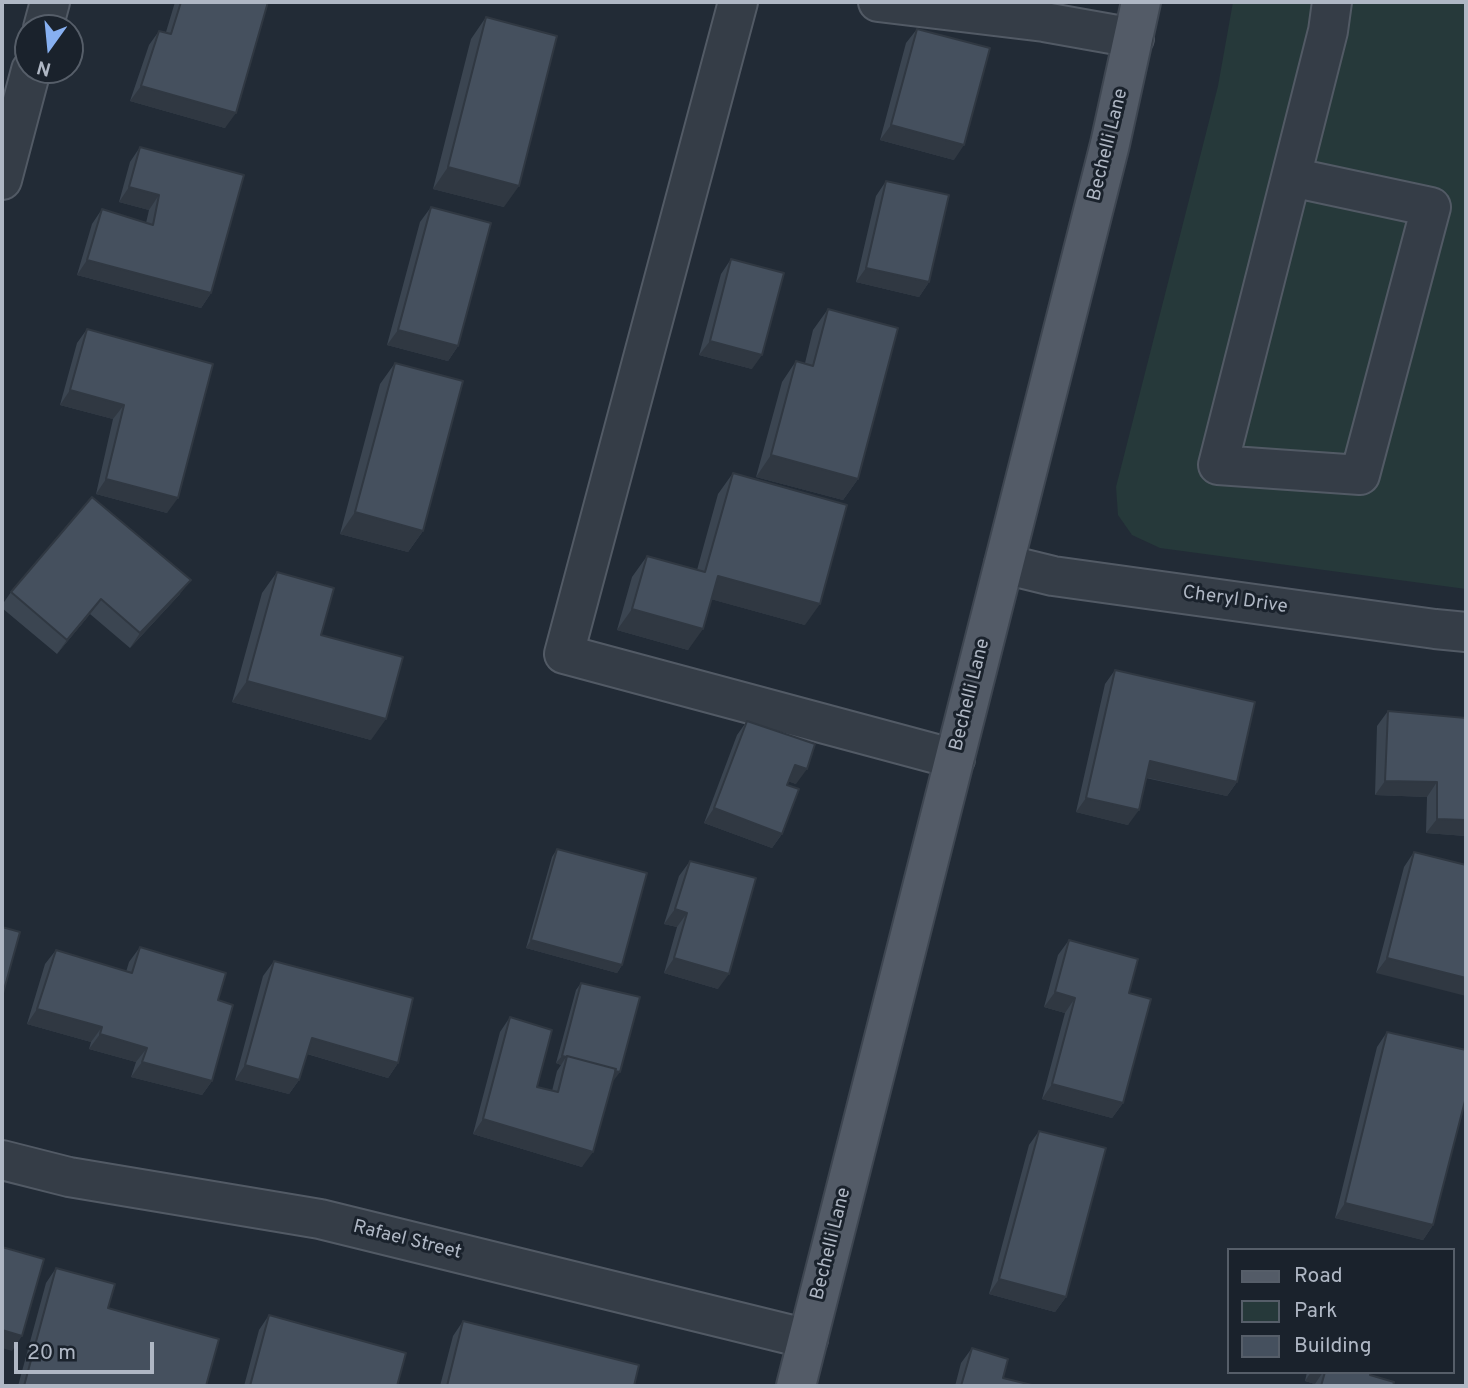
<!DOCTYPE html>
<html>
<head>
<meta charset="utf-8">
<style>
	body { margin:0 }
	#map { position:relative; width:1468px; height:1388px; overflow:hidden; background:#222b36; font-family:Overpass,sans-serif }
	canvas { display:block }
	.frame { position:absolute; inset:0; border:4px solid #afb7c4; pointer-events:none }
	.legend { position:absolute; left:1227px; top:1248px; width:228px; height:126px; box-sizing:border-box; background:#1a222c; border:2px solid #565e69; margin:0; padding:9px 12px; list-style:none; font-size:21px; color:#afb7c4 }
	.legend li { display:flex; align-items:center; gap:14px; height:35px }
	.legend b { width:35px; border:2px solid #565e69 }
	.north { position:absolute; left:14px; top:14px; width:70px; height:70px; box-sizing:border-box; background:#1a222c; border:2px solid #565e69; border-radius:50%; rotate:195deg; font-size:19px; font-weight:700; line-height:28px; text-align:center; color:#afb7c4 }
	.north::after { content:''; display:block; margin:auto; width:24px; height:32px; background:#87b0f1; clip-path:polygon(50% 0,100% 100%,50% 72%,0 100%) }
	.scale { position:absolute; left:14px; top:1342px; width:140px; height:32px; box-sizing:border-box; border:4px solid #afb7c4; border-top:0; padding-left:9px; font-size:21px; line-height:24px; white-space:nowrap; color:#afb7c4; -webkit-text-stroke:5px #1a222c; paint-order:stroke }
</style>
</head>
<body>
<div id="map">
<canvas width="1468" height="1388"></canvas>
<div class="frame"></div>
<ul class="legend">
<li><b style="height:9px;background:#535b67"></b>Road</li>
<li><b style="height:19px;background:#26393a"></b>Park</li>
<li><b style="height:19px;background:#45505e"></b>Building</li>
</ul>
<div class="north">N</div>
<div class="scale">20 m</div>
</div>
<script>
const ctx = document.querySelector('canvas').getContext('2d');
ctx.lineJoin = 'round';
function fill(path, color) {
  ctx.fillStyle = color;
  ctx.fill(path, 'evenodd');
}
function shape(rows) {
  const path = new Path2D();
  for (const r of rows) {
    path.moveTo(r[0], r[1]);
    for (let i = 2; i < r.length; i += 2) path.lineTo(r[i], r[i + 1]);
  }
  return path;
}
function trace(path, color, width, dash) {
  ctx.strokeStyle = color;
  ctx.lineWidth = width;
  ctx.lineCap = dash ? 'butt' : 'round';
  ctx.setLineDash(dash || []);
  ctx.stroke(path);
}
function write(font, color, halo, rows, align = 'center') {
  ctx.font = font + ' Overpass,sans-serif';
  ctx.lineWidth = 6;
  ctx.setLineDash([]);
  ctx.textBaseline = 'middle';
  ctx.strokeStyle = halo;
  ctx.fillStyle = color;
  for (const [text, x, y, turn = 0] of rows) {
    ctx.save();
    ctx.translate(x, y);
    ctx.rotate((+turn || 0) * Math.PI / 180);
    ctx.textAlign = isNaN(turn) ? turn : align;
    if (halo) ctx.strokeText(text, 0, 0);
    ctx.fillText(text, 0, 0);
    ctx.restore();
  }
}
fill(shape([
	[1233,2,1466,2,1466,589,1160,548,1132,535,1118,515,1116,487,1218,86]
]), '#26393a');
const minor = shape([
	[738,2,564,654,955,759],
	[878,2,1044,22,1134,38],
	[43,28,50,2],
	[1291,177,1431,207,1360,475,1218,465,1291,177,1328,31,1332,2],
	[2,180,31,70],
	[1004,564,1053,576,1435,629,1466,632],
	[2,1160,69,1177,320,1219,808,1339]
]);
const major = shape([
	[796,1386,1110,144,1141,2]
]);
trace(minor, '#525a65', 42);
trace(major, '#3e4651', 42);
trace(minor, '#353d47', 38);
trace(major, '#535b67', 38);
fill(shape([
	[175,2,268,2,225,128,130,101,149,45,159,31,166,32],
	[486,17,504,207,433,189,471,39],
	[917,29,954,160,880,140,906,43],
	[140,147,211,293,201,308,77,275,92,224,102,209,146,223,149,210,119,202,130,162],
	[886,181,929,282,919,297,856,282,876,196],
	[431,207,458,346,448,361,387,345,420,222],
	[731,259,752,369,699,355,721,274],
	[828,309,858,479,843,500,756,477,782,382,796,361,805,363,813,330],
	[87,329,213,364,167,513,96,494,113,419,60,405,77,343],
	[395,363,423,531,408,552,340,534,380,384],
	[733,473,805,625,711,599,688,650,617,630,632,577,647,556,697,570,718,494],
	[277,572,321,635,371,740,232,702,262,593],
	[11,592,180,594,130,648,90,614,57,654,2,608,2,605],
	[1115,670,1237,782,1227,796,1146,778,1128,825,1076,812,1105,684],
	[1388,711,1466,718,1466,836,1426,833,1427,797,1375,795,1377,726],
	[747,721,796,784,788,781,787,785,782,834,772,848,704,823,737,735],
	[557,849,622,965,617,973,526,948,552,857],
	[1414,852,1466,865,1376,973,1404,867],
	[690,861,718,989,664,973,677,927,664,924,679,876],
	[1069,940,1129,993,1123,1103,1112,1118,1042,1099,1065,1013,1044,1007,1058,955],
	[140,947,218,1000,212,1081,202,1095,131,1077,136,1062,89,1049,91,1042,27,1024,45,964,56,950,126,972,129,962],
	[274,961,398,1063,388,1078,307,1054,299,1080,289,1094,235,1080,263,976],
	[581,983,614,1080,613,1079,582,1167,473,1134,500,1032,510,1017,537,1087,552,1091,557,1071,561,1065,556,1063,576,990],
	[1387,1032,1433,1225,1423,1240,1335,1218,1377,1047],
	[1039,1131,1066,1297,1055,1312,989,1294,1029,1145],
	[56,1268,108,1308,206,1386,18,1386,46,1283],
	[269,1315,397,1386,244,1386,259,1330],
	[463,1321,634,1386,440,1386,453,1336],
	[972,1348,1003,1378,1036,1386,955,1386,961,1363],
	[1307,1372,1371,1372,1370,1375,1393,1386,1314,1386,1315,1384,1305,1381]
]), '#3b4551');
fill(shape([
	[141,86,236,113,225,128,130,101],
	[891,125,964,145,954,160,880,140],
	[448,167,519,186,504,207,433,189],
	[129,187,159,195,149,210,119,202],
	[87,260,211,293,201,308,77,275],
	[866,268,929,282,919,297,856,282],
	[398,330,458,346,448,361,387,345],
	[710,341,762,355,752,369,699,355],
	[70,390,124,405,113,419,60,405],
	[771,455,858,479,843,500,756,477],
	[106,479,178,498,167,513,96,494],
	[355,512,423,531,408,552,340,534],
	[718,576,820,604,805,625,703,597],
	[191,580,180,594,130,648,140,633],
	[101,599,90,614,57,654,67,640],
	[632,609,703,629,688,650,617,630],
	[247,681,386,719,371,740,232,702],
	[1150,761,1237,782,1227,796,1140,776],
	[795,765,807,769,796,784,784,780],
	[1385,781,1437,782,1427,797,1375,795],
	[1086,798,1139,810,1128,825,1076,812],
	[714,808,782,834,772,848,704,823],
	[1437,819,1466,820,1466,836,1426,833],
	[675,909,687,913,677,927,664,924],
	[531,940,622,965,617,973,526,948],
	[674,958,729,974,718,989,664,973],
	[1387,958,1466,978,1466,996,1376,973],
	[1055,992,1075,998,1065,1013,1044,1007],
	[37,1009,102,1027,91,1042,27,1024],
	[100,1034,147,1048,136,1062,89,1049],
	[312,1038,398,1063,388,1078,301,1052],
	[562,1056,566,1057,561,1065,556,1063],
	[567,1057,620,1072,614,1080,565,1066],
	[142,1062,212,1081,202,1095,131,1077],
	[245,1065,299,1080,289,1094,235,1080],
	[1052,1084,1123,1103,1112,1118,1042,1099],
	[483,1119,593,1152,582,1167,473,1134],
	[1345,1203,1433,1225,1423,1240,1335,1218],
	[999,1279,1066,1297,1055,1312,989,1294],
	[2,1330,22,1336,12,1351,2,1348],
	[1311,1372,1323,1372,1315,1384,1305,1381]
]), '#303842');
const building = shape([
	[181,2,268,2,236,113,141,86,159,31,171,34,181,2],
	[486,17,557,36,519,186,448,167,486,17],
	[917,29,990,48,964,145,891,125,917,29],
	[140,147,244,175,211,293,87,260,102,209,153,225,159,195,129,187,140,147],
	[886,181,949,195,929,282,866,268,886,181],
	[431,207,491,223,458,346,398,330,431,207],
	[731,259,784,273,762,355,710,341,731,259],
	[828,309,898,328,858,479,771,455,796,361,813,366,828,309],
	[87,329,213,364,178,498,106,479,124,405,70,390,87,329],
	[395,363,463,381,423,531,355,512,395,363],
	[733,473,847,505,820,604,718,576,703,629,632,609,647,556,705,572,733,473],
	[92,497,191,580,140,633,101,599,67,640,11,592,92,497],
	[277,572,334,588,321,635,403,657,386,719,247,681,277,572],
	[1115,670,1255,702,1237,782,1150,761,1139,810,1086,798,1115,670],
	[1388,711,1466,718,1466,820,1437,819,1437,782,1385,781,1388,711],
	[747,721,815,744,807,769,795,765,787,785,799,789,782,834,714,808,747,721],
	[557,849,647,873,622,965,531,940,557,849],
	[1414,852,1466,865,1466,978,1387,958,1414,852],
	[690,861,756,878,729,974,674,958,687,913,675,909,690,861],
	[2,927,20,932,2,997,2,927],
	[1069,940,1138,959,1129,993,1151,999,1123,1103,1052,1084,1075,998,1055,992,1069,940],
	[140,947,226,973,218,1000,233,1005,212,1081,142,1062,147,1048,100,1034,102,1027,37,1009,56,950,132,973,140,947],
	[274,961,413,998,398,1063,312,1038,299,1080,245,1065,274,961],
	[581,983,640,997,620,1072,615,1071,616,1069,567,1056,567,1057,562,1056,581,983],
	[510,1017,552,1030,537,1087,558,1092,567,1056,616,1069,593,1152,483,1119,510,1017],
	[1387,1032,1466,1050,1466,1097,1433,1225,1345,1203,1387,1032],
	[1039,1131,1106,1148,1066,1297,999,1279,1039,1131],
	[2,1247,44,1259,22,1336,2,1330,2,1247],
	[56,1268,115,1284,108,1308,219,1339,206,1386,24,1386,56,1268],
	[269,1315,406,1353,397,1386,250,1386,269,1315],
	[463,1321,639,1365,634,1386,447,1386,463,1321],
	[972,1348,1008,1359,1003,1378,1036,1386,961,1386,972,1348],
	[1325,1372,1371,1372,1370,1375,1394,1382,1393,1386,1321,1386,1325,1372]
]);
fill(building, '#45505e');
trace(building, '#303842', 2);
write('19px', '#afb7c4', '#1a222c', [
	["Bechelli Lane",1109,145,-76],
	["Cheryl Drive",1235,601,8],
	["Bechelli Lane",971,695,-76],
	["Rafael Street",407,1241,14],
	["Bechelli Lane",832,1244,-76]
]);
</script>
</body>
</html>
